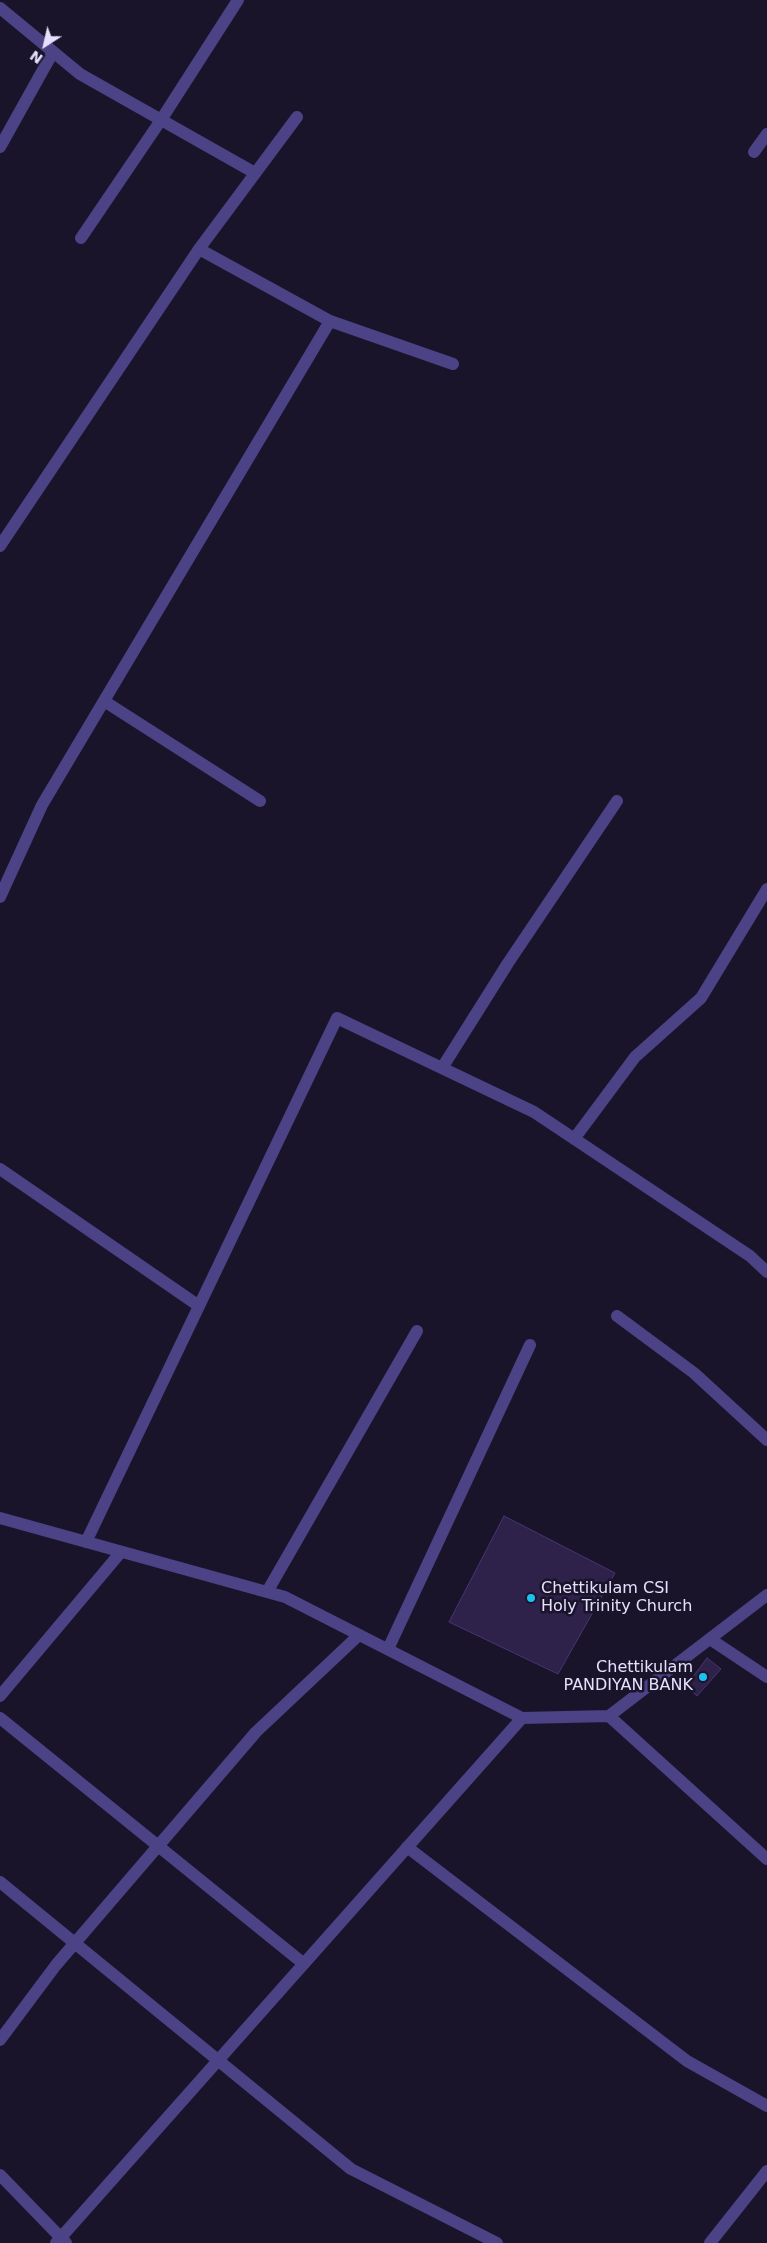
<!DOCTYPE html>
<html>
<head>
<meta charset="utf-8">
<style>
	body { margin:0 }
	#map { position:relative; width:767px; height:2243px; overflow:hidden; background:#1a142b; font-family:"DejaVu Sans",sans-serif }
	canvas { display:block }
	.north { position:absolute; left:20px; top:20px; width:50px; height:50px; -webkit-text-stroke:4px #1a142b; paint-order:stroke; rotate:215deg; font-size:14px; font-weight:700; line-height:20px; text-align:center; color:#e6e0fd }
	.north::after { content:''; display:block; margin:auto; width:18px; height:22px; background:#e6e0fd; clip-path:polygon(50% 0,100% 100%,50% 72%,0 100%) }
</style>
</head>
<body>
<div id="map">
<canvas width="767" height="2243"></canvas>
<div class="north">N</div>
</div>
<script>
const ctx = document.querySelector('canvas').getContext('2d');
ctx.lineJoin = 'round';
function fill(path, color) {
  ctx.fillStyle = color;
  ctx.fill(path, 'evenodd');
}
function shape(rows) {
  const path = new Path2D();
  for (const r of rows) {
    path.moveTo(r[0], r[1]);
    for (let i = 2; i < r.length; i += 2) path.lineTo(r[i], r[i + 1]);
  }
  return path;
}
function trace(path, color, width, dash) {
  ctx.strokeStyle = color;
  ctx.lineWidth = width;
  ctx.lineCap = dash ? 'butt' : 'round';
  ctx.setLineDash(dash || []);
  ctx.stroke(path);
}
function write(font, color, halo, rows, align = 'center') {
  ctx.font = font + ' "DejaVu Sans",sans-serif';
  ctx.lineWidth = 5;
  ctx.setLineDash([]);
  ctx.textBaseline = 'middle';
  ctx.strokeStyle = halo;
  ctx.fillStyle = color;
  for (const [text, x, y, turn = 0] of rows) {
    ctx.save();
    ctx.translate(x, y);
    ctx.rotate((+turn || 0) * Math.PI / 180);
    ctx.textAlign = isNaN(turn) ? turn : align;
    if (halo) ctx.strokeText(text, 0, 0);
    ctx.fillText(text, 0, 0);
    ctx.restore();
  }
}
const building = shape([
	[504,1516,615,1573,558,1674,449,1622,504,1516],
	[707,1658,721,1669,697,1696,686,1686,707,1658]
]);
fill(building, '#2e214a');
trace(building, '#483574', 1);
trace(shape([
	[0,8,80,74,255,173],
	[0,147,53,52],
	[754,152,767,134],
	[81,238,161,120,238,0],
	[199,249,330,321,453,364],
	[0,546,199,249,297,117],
	[104,701,260,801],
	[0,897,42,805,330,321],
	[442,1068,508,963,617,801],
	[574,1139,635,1057,701,998,767,889],
	[0,1169,199,1306],
	[617,1316,694,1373,767,1440],
	[0,1518,285,1597,522,1718,609,1716,767,1595],
	[86,1542,337,1018,534,1112,750,1256,767,1272],
	[267,1592,417,1331],
	[710,1639,767,1677],
	[388,1649,530,1345],
	[0,1696,121,1552],
	[609,1716,767,1859],
	[0,1718,304,1964],
	[407,1847,687,2061,767,2106],
	[0,1882,351,2169,497,2243],
	[0,2040,56,1965,256,1732,359,1635],
	[0,2175,66,2243],
	[56,2243,522,1718],
	[710,2243,767,2171]
]), '#4c4286', 12);
for (const [x, y, r, color] of [
	[531,1598,5,"#1bc2ee"],
	[703,1677,5,"#1bc2ee"]
]) {
  const dot = new Path2D();
  dot.arc(x, y, r, 0, 2 * Math.PI);
  ctx.fillStyle = color;
  ctx.fill(dot);
  trace(dot, '#1a142b', 2);
}
write('16px', '#e6e0fd', '#1a142b', [
	["Chettikulam CSI",541,1589],
	["Holy Trinity Church",541,1607],
	["Chettikulam",693,1668,"right"],
	["PANDIYAN BANK",693,1686,"right"]
], 'left');
</script>
</body>
</html>
